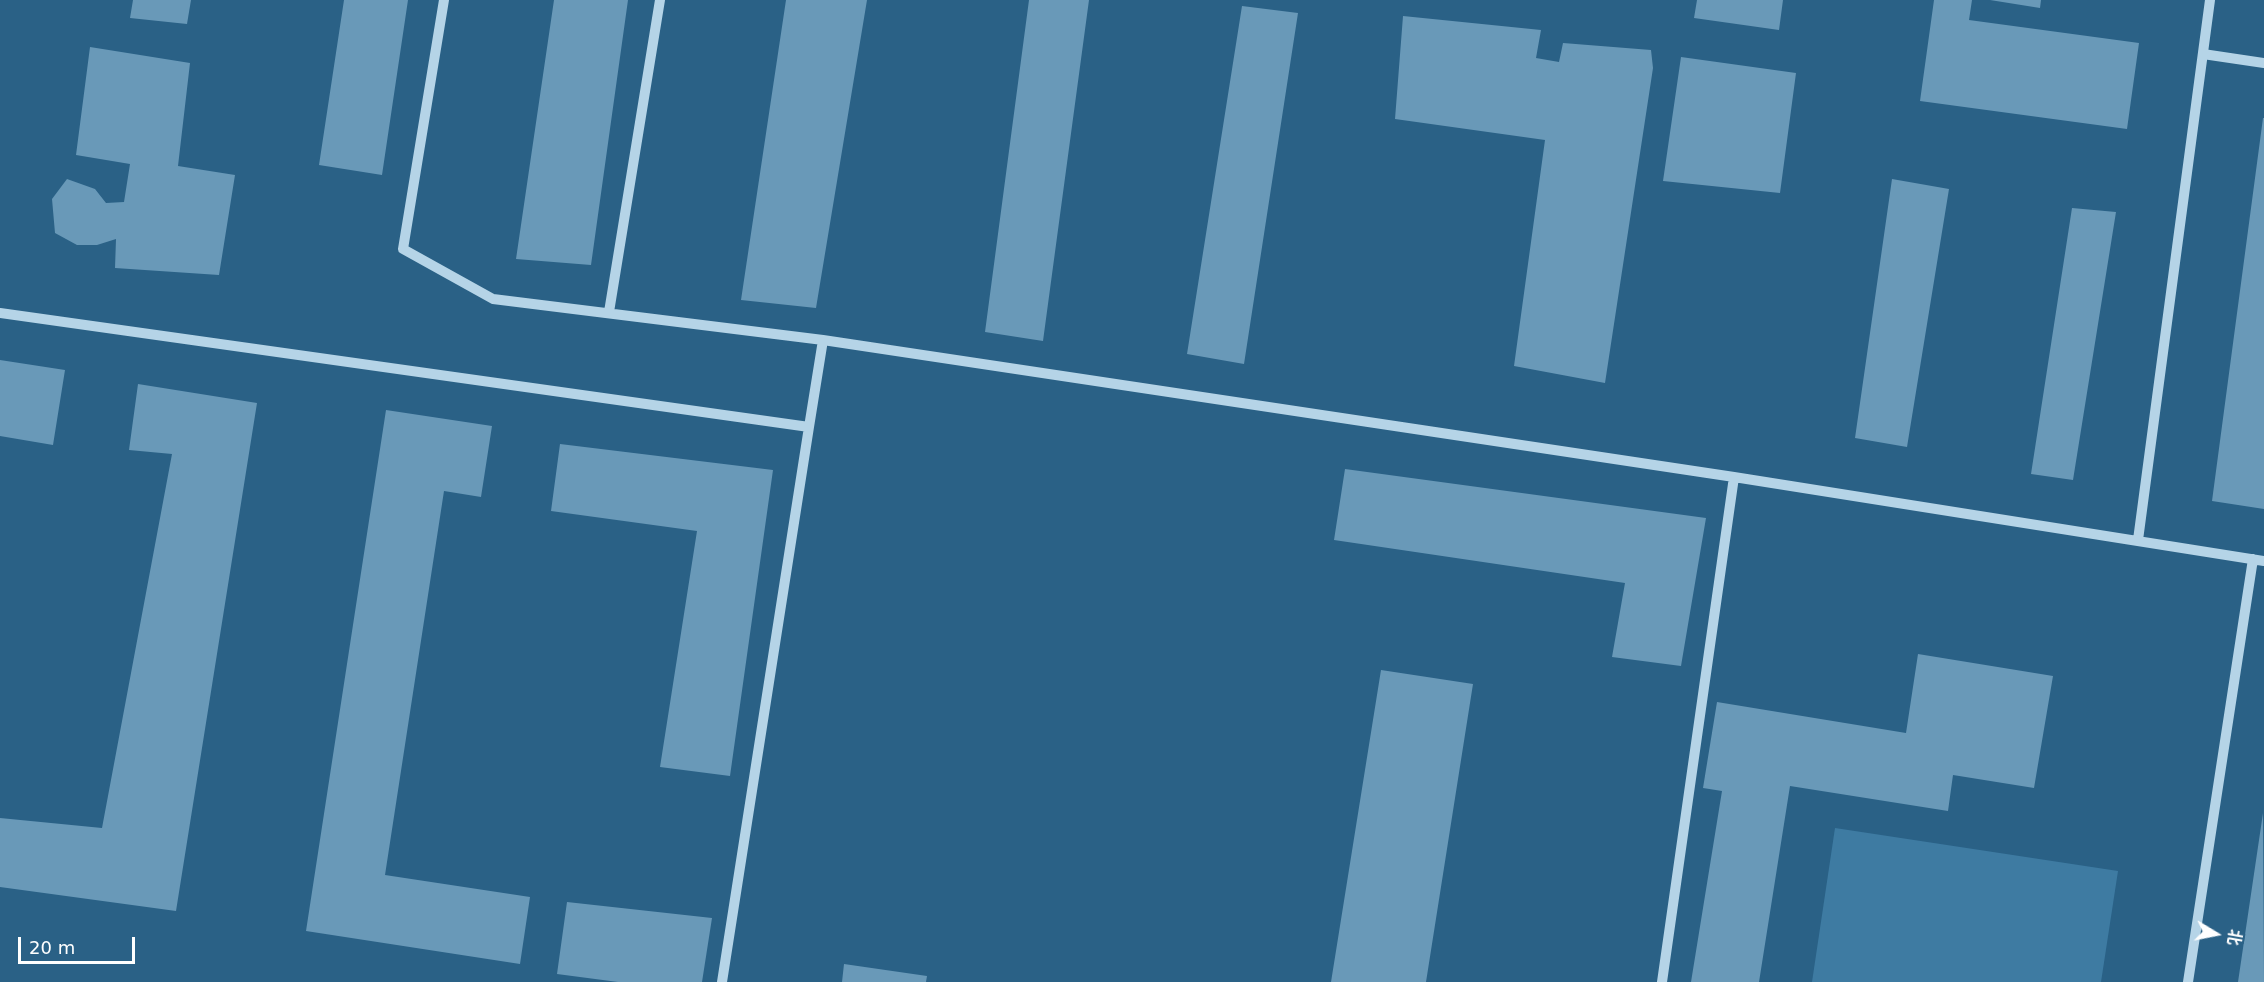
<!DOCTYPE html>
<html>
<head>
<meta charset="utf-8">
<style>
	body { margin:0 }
	#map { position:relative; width:2264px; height:982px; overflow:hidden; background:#2a6186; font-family:"DejaVu Sans","Noto Sans SC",sans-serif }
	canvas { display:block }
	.north { position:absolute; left:2186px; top:904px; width:60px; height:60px; -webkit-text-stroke:4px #2a6186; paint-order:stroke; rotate:100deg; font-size:16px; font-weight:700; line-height:24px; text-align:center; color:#fff }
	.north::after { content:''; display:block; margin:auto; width:21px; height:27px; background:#fff; clip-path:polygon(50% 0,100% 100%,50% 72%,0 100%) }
	.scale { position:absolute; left:18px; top:937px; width:117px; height:27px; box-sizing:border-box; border:3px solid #fff; border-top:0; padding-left:8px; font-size:18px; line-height:21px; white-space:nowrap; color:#fff; -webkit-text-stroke:4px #2a6186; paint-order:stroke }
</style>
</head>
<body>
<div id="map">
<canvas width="2264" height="982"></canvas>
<div class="north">北</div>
<div class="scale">20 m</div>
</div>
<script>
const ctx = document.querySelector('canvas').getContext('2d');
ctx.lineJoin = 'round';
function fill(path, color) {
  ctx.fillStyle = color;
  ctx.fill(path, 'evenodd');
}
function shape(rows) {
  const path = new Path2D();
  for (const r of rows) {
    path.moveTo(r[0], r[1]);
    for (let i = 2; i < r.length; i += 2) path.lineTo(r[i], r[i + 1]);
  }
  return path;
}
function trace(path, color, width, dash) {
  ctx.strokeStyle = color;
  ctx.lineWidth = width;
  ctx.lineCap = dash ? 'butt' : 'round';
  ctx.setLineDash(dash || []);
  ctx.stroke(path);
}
fill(shape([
	[1835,828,2118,871,2101,982,1812,982]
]), '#3e7ba2');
fill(shape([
	[133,0,191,0,187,24,130,18],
	[344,0,408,0,382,175,319,165],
	[554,0,628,0,591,265,516,259],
	[786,0,867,0,816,308,741,300],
	[1029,0,1089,0,1043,341,985,332],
	[1697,0,1783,0,1779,30,1694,18],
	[1934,0,1972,0,1969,20,2139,43,2127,129,1920,101],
	[1990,0,2041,0,2040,8],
	[1242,6,1298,13,1244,364,1187,354],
	[1403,16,1541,30,1536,58,1559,62,1563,43,1651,50,1653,68,1605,383,1514,366,1545,140,1395,119],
	[90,47,190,63,178,166,235,175,219,275,115,268,116,239,97,245,77,245,55,233,52,199,67,179,95,189,106,203,124,202,130,164,76,155],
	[1681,57,1796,73,1780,193,1663,181],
	[2263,118,2264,118,2264,509,2212,501],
	[1892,179,1949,189,1907,447,1855,438],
	[2072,208,2116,212,2073,480,2031,474],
	[0,360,65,370,53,445,0,436],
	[138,384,257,403,176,911,0,887,0,818,102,828,172,454,129,450],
	[386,410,492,426,481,497,444,491,385,875,530,897,520,964,306,931],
	[560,444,773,470,730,776,660,767,697,531,551,511],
	[1345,469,1706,518,1681,666,1612,657,1625,583,1334,540],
	[1918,654,2053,676,2034,788,1953,775,1948,811,1790,786,1759,982,1691,982,1722,791,1703,788,1717,702,1906,733],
	[1381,670,1473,684,1426,982,1331,982],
	[2263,813,2264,982,2238,982],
	[567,902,712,918,702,982,618,982,557,974],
	[844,964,927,976,926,982,842,982]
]), '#6999b8');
trace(shape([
	[444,0,403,249,493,299,823,340],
	[2203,54,2264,63],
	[609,312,660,0],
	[0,313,809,427,823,340,1734,477,2264,561],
	[2138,540,2210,0],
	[722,982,809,427],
	[1662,982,1734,477],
	[2188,982,2253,559]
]), '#b5d4e7', 10);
</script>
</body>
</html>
